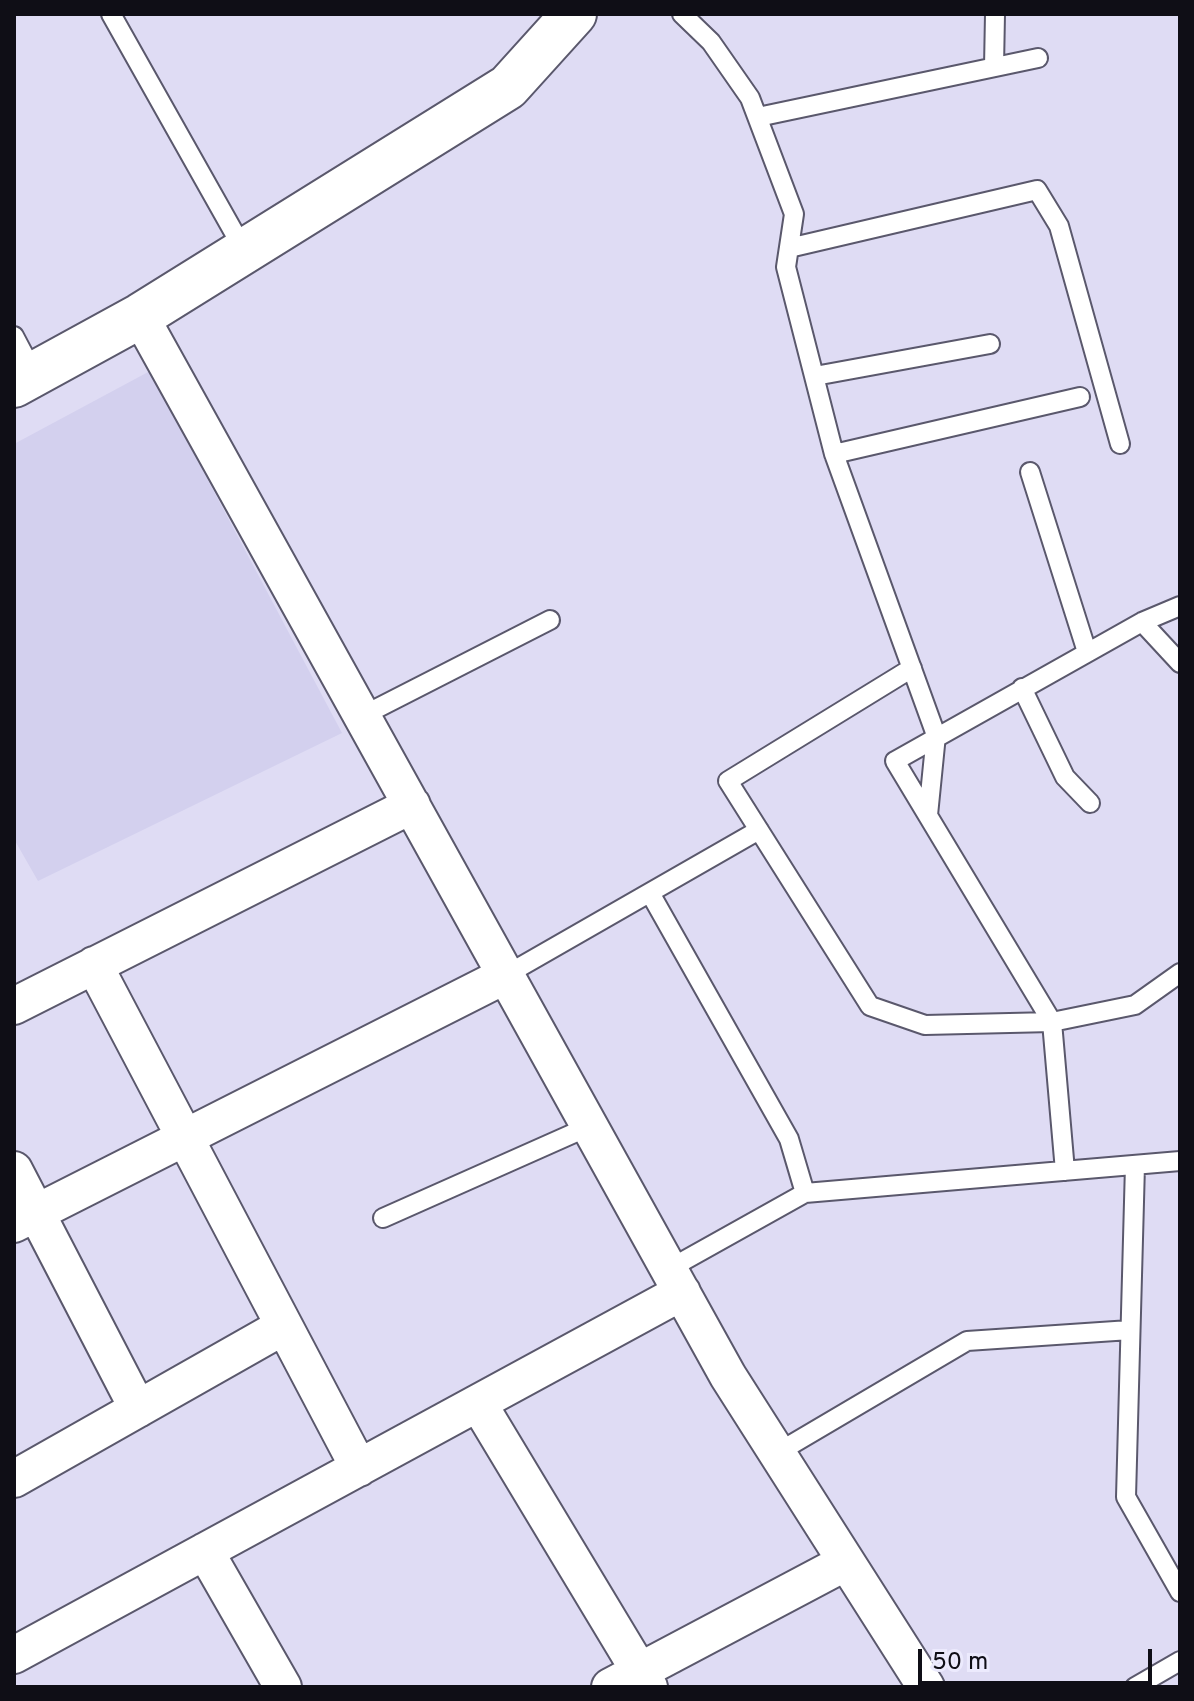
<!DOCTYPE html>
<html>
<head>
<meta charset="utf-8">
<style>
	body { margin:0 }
	#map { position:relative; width:1194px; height:1701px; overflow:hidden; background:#dfdcf4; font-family:Overpass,sans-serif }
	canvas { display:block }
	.frame { position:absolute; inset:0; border:16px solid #0f0e16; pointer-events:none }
	.scale { position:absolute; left:918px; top:1649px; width:234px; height:36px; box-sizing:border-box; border:4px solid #0f0e16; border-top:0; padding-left:10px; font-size:24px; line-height:28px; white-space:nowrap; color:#0f0e16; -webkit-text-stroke:6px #eceafd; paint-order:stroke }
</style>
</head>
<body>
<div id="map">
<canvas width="1194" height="1701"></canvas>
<div class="frame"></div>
<div class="scale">50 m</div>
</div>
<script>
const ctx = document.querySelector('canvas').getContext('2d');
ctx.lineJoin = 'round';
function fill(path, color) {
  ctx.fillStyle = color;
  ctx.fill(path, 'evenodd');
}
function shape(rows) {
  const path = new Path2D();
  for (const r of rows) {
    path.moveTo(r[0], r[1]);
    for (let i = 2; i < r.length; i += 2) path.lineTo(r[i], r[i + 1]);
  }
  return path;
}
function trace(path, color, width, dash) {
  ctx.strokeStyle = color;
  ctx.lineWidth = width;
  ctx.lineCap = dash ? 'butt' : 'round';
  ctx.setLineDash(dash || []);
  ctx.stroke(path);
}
fill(shape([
	[150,371,342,733,38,881,14,839,14,444]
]), '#d3d0ee');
const lane = shape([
	[111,14,245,252],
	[682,14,711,42,750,98,794,214,786,267,834,454,936,735,928,815],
	[994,67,995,14],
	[758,117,1038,58],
	[789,248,1037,190,1059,226,1120,444],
	[14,336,34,374],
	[815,376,990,344],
	[834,454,1080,397],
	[1030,472,1087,652],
	[1142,622,1180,663],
	[912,668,728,781,870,1006,925,1025,1052,1022,895,761,1142,622,1180,606],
	[1022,688,1065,777,1090,803],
	[362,716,550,620],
	[650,893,789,1139,805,1193],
	[506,975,759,830],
	[1135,1165,1126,1497,1180,1592],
	[1065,1171,1052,1022,1135,1005,1180,973],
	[383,1218,590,1126],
	[669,1269,805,1193,1180,1161],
	[777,1453,967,1341,1130,1330],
	[1135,1687,1180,1661]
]);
const street = shape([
	[140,316,728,1376,926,1687],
	[94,965,359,1468],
	[14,1006,412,805],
	[14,1170,138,1409],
	[14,1224,506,975],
	[478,1403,649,1687],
	[14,1479,284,1326],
	[205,1551,283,1687],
	[14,1655,682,1292],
	[610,1687,846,1562]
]);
const secondary = shape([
	[14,385,140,316,508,87,574,14]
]);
trace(lane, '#5a586c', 22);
trace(street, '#5a586c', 40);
trace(secondary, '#5a586c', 48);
trace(lane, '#fff', 18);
trace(street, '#fff', 36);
trace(secondary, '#fff', 44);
</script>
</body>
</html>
